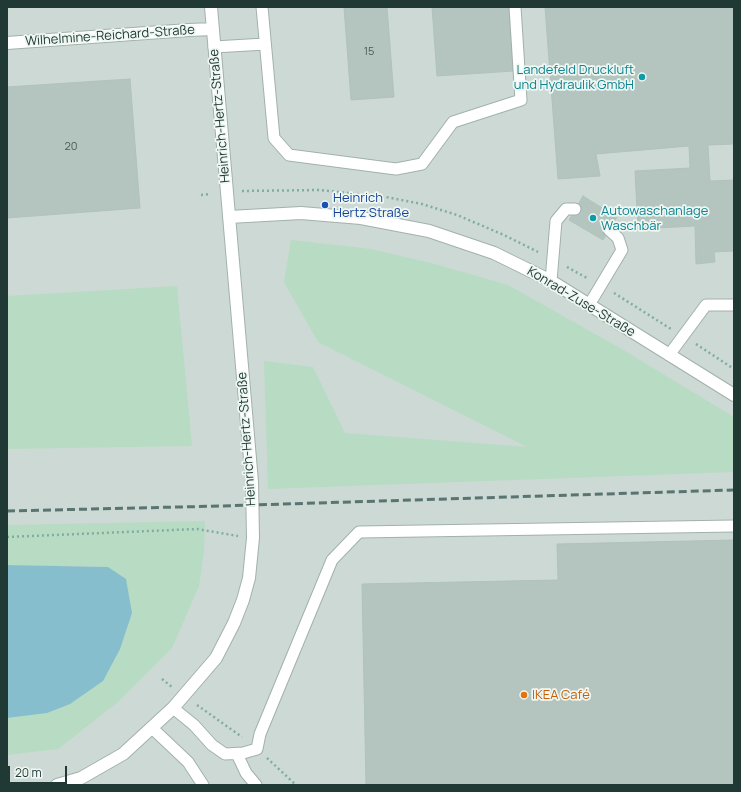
<!DOCTYPE html>
<html>
<head>
<meta charset="utf-8">
<style>
	body { margin:0 }
	#map { position:relative; width:741px; height:792px; overflow:hidden; background:#dfeae5; font-family:Manrope,sans-serif }
	canvas { display:block }
	.frame { position:absolute; inset:0; border:8px solid #203934; pointer-events:none }
	.scale { position:absolute; left:8px; top:766px; width:59px; height:18px; box-sizing:border-box; border:2px solid #203934; border-top:0; padding-left:5px; font-size:12px; line-height:14px; white-space:nowrap; color:#203934; -webkit-text-stroke:3px #eff7f3; paint-order:stroke }
</style>
</head>
<body>
<div id="map">
<canvas width="741" height="792"></canvas>
<div class="frame"></div>
<div class="scale">20 m</div>
</div>
<script>
const ctx = document.querySelector('canvas').getContext('2d');
ctx.lineJoin = 'round';
function fill(path, color) {
  ctx.fillStyle = color;
  ctx.fill(path, 'evenodd');
}
function shape(rows) {
  const path = new Path2D();
  for (const r of rows) {
    path.moveTo(r[0], r[1]);
    for (let i = 2; i < r.length; i += 2) path.lineTo(r[i], r[i + 1]);
  }
  return path;
}
function trace(path, color, width, dash) {
  ctx.strokeStyle = color;
  ctx.lineWidth = width;
  ctx.lineCap = dash ? 'butt' : 'round';
  ctx.setLineDash(dash || []);
  ctx.stroke(path);
}
function write(font, color, halo, rows, align = 'center') {
  ctx.font = font + ' Manrope,sans-serif';
  ctx.lineWidth = 3.5;
  ctx.setLineDash([]);
  ctx.textBaseline = 'middle';
  ctx.strokeStyle = halo;
  ctx.fillStyle = color;
  for (const [text, x, y, turn = 0] of rows) {
    ctx.save();
    ctx.translate(x, y);
    ctx.rotate((+turn || 0) * Math.PI / 180);
    ctx.textAlign = isNaN(turn) ? turn : align;
    if (halo) ctx.strokeText(text, 0, 0);
    ctx.fillText(text, 0, 0);
    ctx.restore();
  }
}
fill(shape([
	[7,7,734,7,734,785,7,785]
]), '#cdd9d5');
fill(shape([
	[291,240,371,249,435,264,508,285,620,348,734,417,734,472,268,489,264,361,313,367,345,433,527,447,318,342,284,282],
	[177,286,192,446,7,449,7,296],
	[205,521,204,552,199,586,172,648,118,702,58,749,7,755,7,718,19,717,108,567,7,565,7,525]
]), '#b8dbc3');
fill(shape([
	[7,565,108,567,126,579,132,613,120,649,103,681,70,704,47,713,7,718]
]), '#87bece');
const building = shape([
	[344,7,387,7,394,97,351,100,344,7],
	[432,7,509,7,514,71,437,76,432,7],
	[545,7,734,7,734,144,708,145,710,181,734,180,734,251,714,252,715,262,696,264,695,226,638,229,635,171,690,168,689,146,596,154,600,176,558,179,545,7],
	[130,79,140,208,7,218,7,87,130,79],
	[583,196,617,217,603,240,569,220,583,196],
	[734,540,734,785,366,785,362,584,558,580,557,544,734,540]
]);
fill(building, '#b4c4bf');
trace(building, '#b1c3bd', 1);
const lane = shape([
	[262,7,274,138,289,155,396,169,422,164,453,122,521,100,515,7],
	[214,47,265,44],
	[551,281,556,221,566,209,575,209],
	[589,305,622,250,618,238,609,230],
	[669,355,706,305,734,305],
	[173,708,194,725,212,745,225,754,243,753,257,749,260,734,332,560,359,532,734,526],
	[152,728,188,762,203,785],
	[237,754,246,773,256,785]
]);
const street = shape([
	[7,43,189,30,213,29],
	[229,217,301,213,361,218,429,231,494,253,551,281,734,395],
	[57,785,81,778,123,754,173,708,216,658,234,623,243,600,249,578,253,538,252,482,211,7]
]);
trace(lane, '#a2b1ac', 13);
trace(street, '#a2b1ac', 14);
trace(shape([
	[242,191,319,190,386,197,422,204,457,215,504,235,538,252],
	[201,195,211,194],
	[567,267,587,278],
	[614,293,671,329],
	[696,344,734,369],
	[7,537,197,529,238,536],
	[162,679,172,687],
	[197,705,242,737],
	[267,758,296,785]
]), '#80ada1', 2.5, [2, 3]);
trace(lane, '#fff', 11);
trace(street, '#fff', 12);
trace(shape([
	[7,511,222,506,734,490]
]), '#5a7570', 3, [8, 4]);
for (const [x, y, r, color] of [
	[642,77,4,"#0f9aa8"],
	[325,205,4,"#1a4fb4"],
	[593,218,4,"#0f9aa8"],
	[524,695,4,"#e8710a"]
]) {
  const dot = new Path2D();
  dot.arc(x, y, r, 0, 2 * Math.PI);
  ctx.fillStyle = color;
  ctx.fill(dot);
  trace(dot, '#eff7f3', 1.5);
}
write('11px', '#455c57', null, [
	["15",369,52],
	["20",71,147]
]);
write('13px', '#203934', '#eff7f3', [
	["Wilhelmine-Reichard-Straße",110,36,-4],
	["Heinrich-Hertz-Straße",220,116,-95],
	["Konrad-Zuse-Straße",581,302,31],
	["Heinrich-Hertz-Straße",247,439,-94]
]);
write('13px', '#0d838f', '#eff7f3', [
	["Landefeld Druckluft",634,70],
	["und Hydraulik GmbH",634,85],
	["Autowaschanlage",601,211,"left"],
	["Waschbär",601,226,"left"]
], 'right');
write('13px', '#164399', '#eff7f3', [
	["Heinrich",333,198],
	["Hertz Straße",333,213]
], 'left');
write('13px', '#c56008', '#eff7f3', [
	["IKEA Café",532,695]
], 'left');
</script>
</body>
</html>
